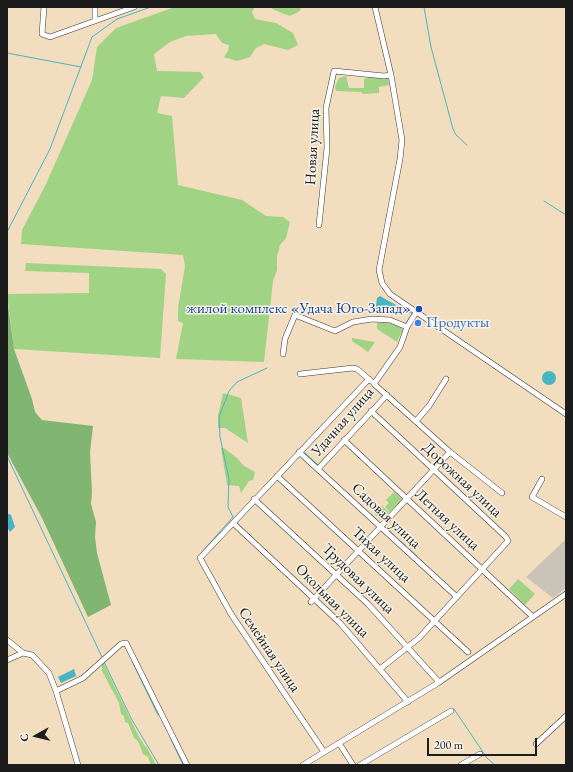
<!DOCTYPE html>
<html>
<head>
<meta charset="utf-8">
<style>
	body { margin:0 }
	#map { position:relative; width:573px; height:772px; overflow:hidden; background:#f3ddbf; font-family:"EB Garamond",serif }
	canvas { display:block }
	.frame { position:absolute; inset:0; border:8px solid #1c1c1c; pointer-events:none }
	.north { position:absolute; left:16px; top:716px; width:40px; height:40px; -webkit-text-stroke:3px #f7f3e8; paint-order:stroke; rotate:262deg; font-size:11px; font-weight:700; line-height:16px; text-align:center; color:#1c1c1c }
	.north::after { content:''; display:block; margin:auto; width:14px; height:18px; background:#1c1c1c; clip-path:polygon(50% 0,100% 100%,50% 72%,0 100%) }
	.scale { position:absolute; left:427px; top:738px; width:110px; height:18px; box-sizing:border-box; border:2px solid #1c1c1c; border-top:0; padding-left:5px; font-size:12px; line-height:14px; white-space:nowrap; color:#1c1c1c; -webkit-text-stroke:3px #f7f3e8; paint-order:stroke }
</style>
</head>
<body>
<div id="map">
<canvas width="573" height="772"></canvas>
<div class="frame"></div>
<div class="north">С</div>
<div class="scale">200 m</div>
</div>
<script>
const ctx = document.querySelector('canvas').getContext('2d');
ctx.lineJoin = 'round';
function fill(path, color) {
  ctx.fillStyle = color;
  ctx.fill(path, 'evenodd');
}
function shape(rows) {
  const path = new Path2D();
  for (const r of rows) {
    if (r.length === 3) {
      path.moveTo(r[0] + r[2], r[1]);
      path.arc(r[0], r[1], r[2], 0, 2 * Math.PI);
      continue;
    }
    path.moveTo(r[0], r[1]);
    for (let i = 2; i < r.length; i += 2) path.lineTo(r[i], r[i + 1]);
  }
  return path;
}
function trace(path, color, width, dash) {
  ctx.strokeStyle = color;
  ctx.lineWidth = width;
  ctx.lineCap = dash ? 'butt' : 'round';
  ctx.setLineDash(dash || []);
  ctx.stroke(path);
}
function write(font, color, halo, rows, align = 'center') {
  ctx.font = font + ' "EB Garamond",serif';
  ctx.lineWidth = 3;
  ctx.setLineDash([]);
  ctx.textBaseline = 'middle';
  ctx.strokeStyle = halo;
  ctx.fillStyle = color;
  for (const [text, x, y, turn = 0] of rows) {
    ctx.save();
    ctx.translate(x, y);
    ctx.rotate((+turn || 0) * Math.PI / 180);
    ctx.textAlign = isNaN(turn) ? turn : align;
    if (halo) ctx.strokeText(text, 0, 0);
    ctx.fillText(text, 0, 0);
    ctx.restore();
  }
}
fill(shape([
	[566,539,566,588,553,598,526,577]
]), '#c9c3b8');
fill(shape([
	[175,7,255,7,252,12,255,19,276,23,293,33,298,45,288,50,264,44,256,48,250,57,237,61,224,57,228,51,229,45,222,43,216,34,186,36,170,42,154,54,157,71,200,72,204,77,184,98,161,96,157,113,172,116,178,185,242,200,266,216,283,217,290,222,286,238,280,245,277,256,277,270,273,281,264,362,176,359,183,323,178,321,178,308,185,266,183,255,21,244,22,230,46,184,92,80,97,47,116,28],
	[270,7,301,7,300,11,290,16,274,10],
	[346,76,349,88,364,88,364,79,370,77,388,78,389,85,379,87,379,93,363,94,361,92,336,91,335,87,339,78],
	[26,263,161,269,166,274,160,358,14,349,7,294,89,293,89,273,25,271],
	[381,321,396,325,403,329,397,342,377,329,377,323,381,323],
	[352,338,375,342,368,352,352,341],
	[223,393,241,398,248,443,225,428,218,428,218,416],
	[221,448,224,448,237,458,244,466,255,472,253,480,249,481,241,493,239,486,227,485],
	[394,492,402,499,390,512,385,507,389,503,386,500],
	[381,505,389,512,381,520,374,513],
	[518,579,535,594,525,605,509,589],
	[102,663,104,664,139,737,145,746,147,748,156,765,151,765,148,757,143,754,138,741,134,738,128,723,125,722,124,716,121,714,119,703,102,671]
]), '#a0d484');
fill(shape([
	[7,298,14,349,32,399,35,412,42,420,93,426,90,452,92,492,91,504,96,522,95,537,97,553,111,605,88,617,42,518,7,453]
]), '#80b672');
fill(shape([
	[380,296,396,305,394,313,377,310,376,306,377,298],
	[549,378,7],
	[7,513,11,515,15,527,10,532,7,527],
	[74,669,76,676,61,683,58,677]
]), '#48b5c3');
trace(shape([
	[424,7,431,47,453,129,456,135,467,145],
	[7,53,81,67],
	[544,201,566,215],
	[7,232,50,149,92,37,117,19,151,7],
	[405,308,412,314,406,323],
	[305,453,318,465,328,454],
	[7,456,102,657],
	[439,471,483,512],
	[419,482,428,472],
	[348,493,355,500],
	[360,504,367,511],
	[371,514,380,523],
	[385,527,394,535],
	[398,539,406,546],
	[409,549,417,556],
	[201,553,233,517,228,507,229,479,220,437,219,417,229,391,237,382,267,368],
	[421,560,428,567],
	[132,661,158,715],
	[104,662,132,720,159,765],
	[454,709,487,758,495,765],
	[170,737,183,765]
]), '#48b5c3', 1);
const minor = shape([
	[44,7,42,34,50,37,134,7],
	[375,7,391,75,402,140,400,159,379,270,382,283,390,294,566,414],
	[95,21,95,7],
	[319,225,327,148,326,108,334,71,384,76,391,75],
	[417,311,407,327,400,347,374,384,450,452,502,493],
	[283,354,285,339,295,315,335,331,353,322,372,319,390,320,407,327],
	[300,374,353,368,357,369,371,381],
	[371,411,506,537,508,541,419,638,380,669],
	[416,421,429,406,446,379],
	[344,440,533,617],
	[299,452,457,597],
	[318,469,387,395],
	[277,476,468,652],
	[542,479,532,497,566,517],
	[254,499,368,604,439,682],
	[233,523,340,623,408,702],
	[311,602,450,452],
	[7,640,23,653,32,655,49,673,56,691,78,765],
	[7,660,23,653],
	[56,691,83,678,121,644,126,643,187,765],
	[339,743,353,765],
	[536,744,566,716],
	[324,752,231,614,200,558,369,379],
	[303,765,438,683,566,594],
	[360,765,451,711],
	[461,765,480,754]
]);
trace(minor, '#3c3934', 6);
trace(minor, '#fff', 5);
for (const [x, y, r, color] of [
	[419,309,4,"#1a4fb4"],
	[418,323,4,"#3f7fe0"]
]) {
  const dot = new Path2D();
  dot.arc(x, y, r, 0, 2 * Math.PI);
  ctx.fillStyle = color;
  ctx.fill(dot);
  trace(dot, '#f7f3e8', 1.5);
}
write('15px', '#1c1c1c', '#f7f3e8', [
	["Новая улица",313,147,-87],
	["Удачная улица",343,422,-49],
	["Дорожная улица",462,480,43],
	["Садовая улица",386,516,43],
	["Летняя улица",447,520,43],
	["Тихая улица",381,555,43],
	["Трудовая улица",358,579,44],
	["Окольная улица",332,601,45],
	["Семейная улица",269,650,56]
]);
write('15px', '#164399', '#f7f3e8', [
	["жилой комплекс «Удача Юго-Запад»",411,309]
], 'right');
write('15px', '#366cbe', '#f7f3e8', [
	["Продукты",426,323]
], 'left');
</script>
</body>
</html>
